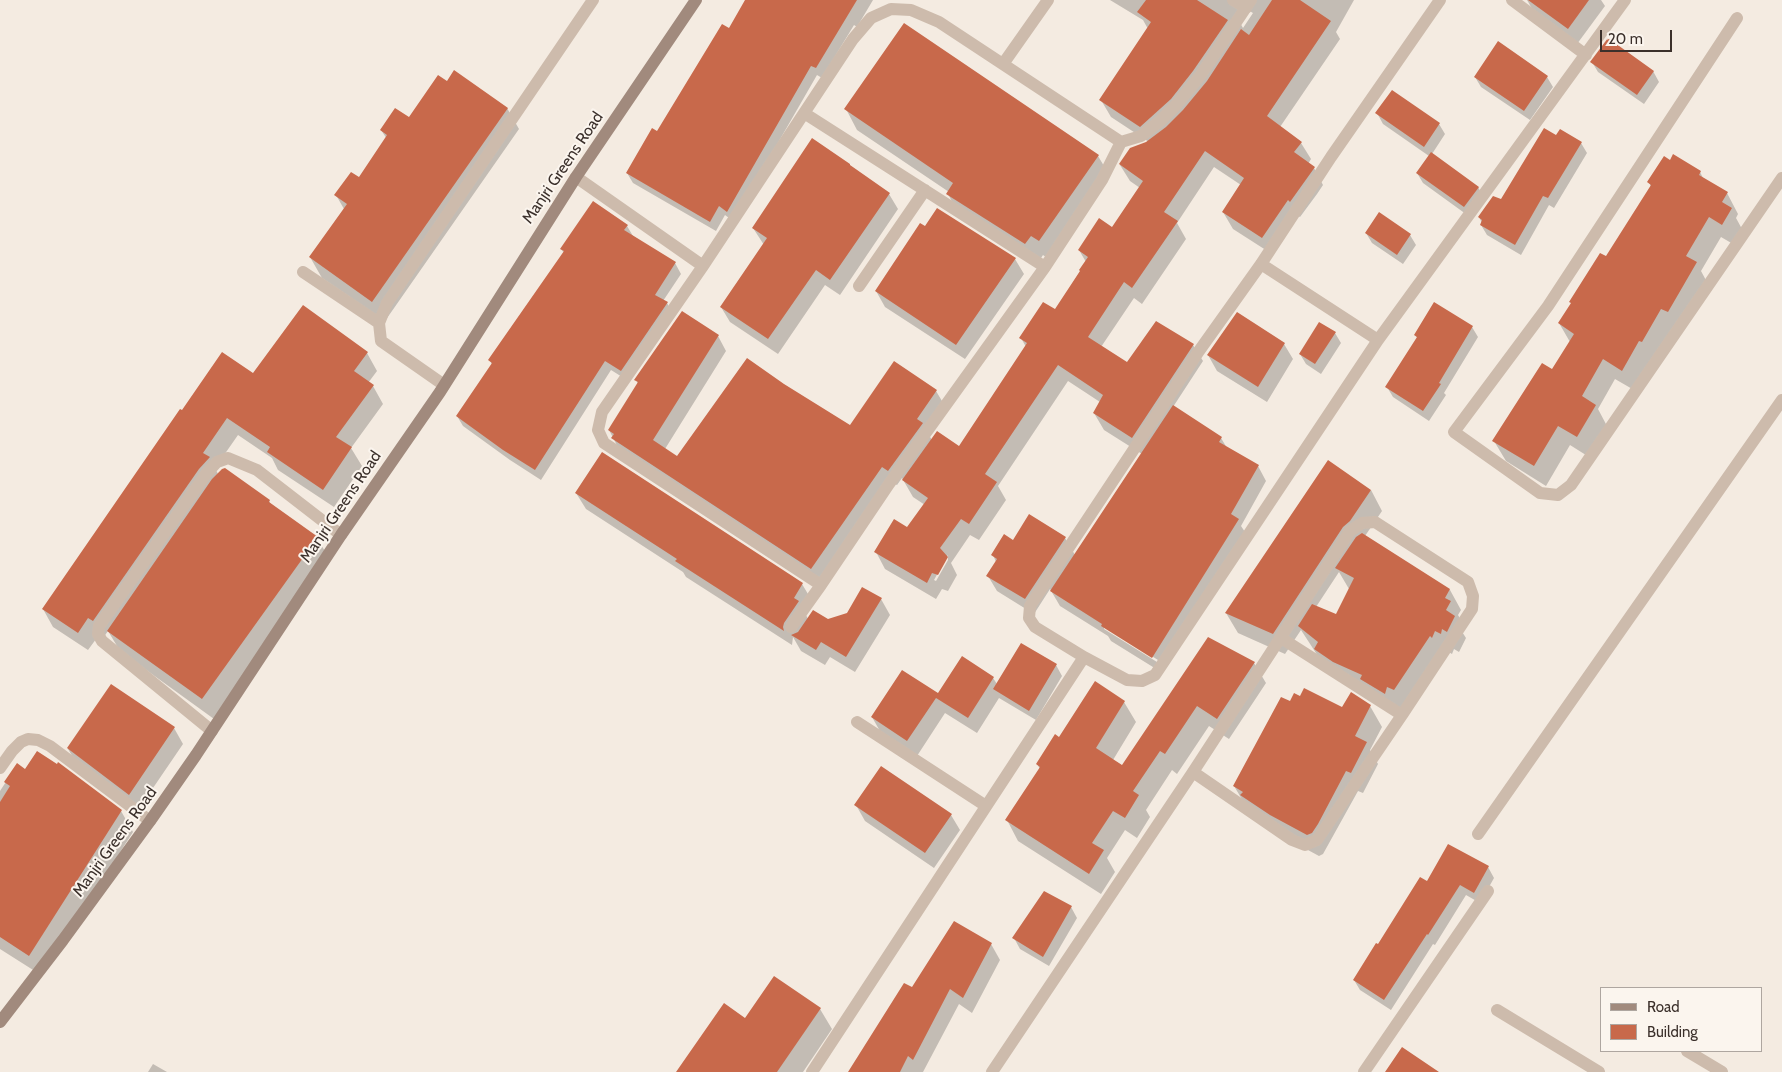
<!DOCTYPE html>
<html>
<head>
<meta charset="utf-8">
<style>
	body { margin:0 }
	#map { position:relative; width:1782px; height:1072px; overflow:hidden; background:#f4ebe1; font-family:Cabin,sans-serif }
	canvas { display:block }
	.legend { position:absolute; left:1600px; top:987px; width:162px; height:65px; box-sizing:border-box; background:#fbf5ee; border:1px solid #aea6a0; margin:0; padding:6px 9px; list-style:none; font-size:15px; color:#3b302b }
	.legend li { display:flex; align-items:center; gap:10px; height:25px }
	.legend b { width:25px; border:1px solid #aea6a0 }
	.scale { position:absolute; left:1600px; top:30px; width:72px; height:22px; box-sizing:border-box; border:2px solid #3b302b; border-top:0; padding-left:6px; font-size:15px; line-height:18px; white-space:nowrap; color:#3b302b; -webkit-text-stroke:4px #fbf5ee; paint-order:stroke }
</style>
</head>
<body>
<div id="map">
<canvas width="1782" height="1072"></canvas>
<ul class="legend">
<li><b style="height:6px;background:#a18a7d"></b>Road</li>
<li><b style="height:14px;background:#c8694b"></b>Building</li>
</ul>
<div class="scale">20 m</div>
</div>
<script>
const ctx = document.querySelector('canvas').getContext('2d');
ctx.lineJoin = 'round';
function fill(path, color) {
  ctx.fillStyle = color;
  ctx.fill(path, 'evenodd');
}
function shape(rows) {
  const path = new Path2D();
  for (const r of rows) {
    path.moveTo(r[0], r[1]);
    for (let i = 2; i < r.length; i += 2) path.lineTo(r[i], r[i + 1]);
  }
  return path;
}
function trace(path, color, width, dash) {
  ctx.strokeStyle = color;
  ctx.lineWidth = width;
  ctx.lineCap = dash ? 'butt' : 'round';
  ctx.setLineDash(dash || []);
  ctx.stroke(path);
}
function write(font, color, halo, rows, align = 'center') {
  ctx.font = font + ' Cabin,sans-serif';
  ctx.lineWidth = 4;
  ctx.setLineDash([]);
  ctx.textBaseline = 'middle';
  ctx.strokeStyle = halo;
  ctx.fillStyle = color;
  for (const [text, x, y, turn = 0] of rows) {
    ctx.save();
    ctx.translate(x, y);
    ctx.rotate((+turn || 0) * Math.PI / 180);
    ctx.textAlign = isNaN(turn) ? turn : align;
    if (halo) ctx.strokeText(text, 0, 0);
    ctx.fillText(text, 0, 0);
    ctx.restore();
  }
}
fill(shape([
	[746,0,873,0,857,27,854,25,822,78,817,75,733,221,725,215,716,231,633,183,627,173,658,133,729,29],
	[1110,0,1354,0,1336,32,1340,39,1280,127,1301,143,1311,159,1308,164,1314,168,1323,185,1317,194,1300,217,1298,216,1272,254,1233,229,1223,212,1241,185,1214,167,1177,223,1186,239,1142,304,1134,298,1101,347,1127,364,1193,345,1203,361,1173,407,1221,438,1227,448,1258,466,1266,481,1241,526,1247,535,1161,672,1111,641,1108,636,1060,606,1050,589,1034,614,997,591,988,576,996,562,993,555,1013,542,1065,538,1075,555,1142,454,1104,430,1094,413,1100,402,1068,381,998,486,1006,500,979,540,970,535,951,563,957,575,948,591,942,589,936,599,885,569,876,552,908,529,925,505,913,497,902,478,897,485,891,482,820,583,621,453,609,430,638,384,636,380,718,336,726,351,665,449,678,458,784,385,850,427,936,391,945,406,927,432,932,440,960,447,1026,347,1021,338,1055,311,1086,262,1079,250,1113,229,1140,188,1130,181,1120,165,1149,142,1111,117,1101,100,1148,29,1143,20],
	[1244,8,1253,13,1243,28,1235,14],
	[948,555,948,560,936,581,934,580],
	[1104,626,1158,660,1157,662,1104,629],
	[1527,0,1601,0,1605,6,1577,44,1534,12],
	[1592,62,1653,71,1659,82,1644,104,1598,72],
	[1475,77,1547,77,1553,87,1530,120,1481,87],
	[447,83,507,108,519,129,385,321,322,278,310,257,344,209,336,195,359,178,387,139,381,130,409,119],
	[1392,91,1439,124,1445,134,1432,154,1478,187,1484,198,1470,217,1423,183,1417,173,1429,156,1383,124,1377,113],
	[846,109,1098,156,1110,176,1051,261,1043,255,1037,264,959,215,948,194,949,192,857,130],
	[1556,137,1581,143,1587,153,1554,208,1549,205,1521,255,1487,235,1481,225,1482,223,1479,217,1501,200],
	[1671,161,1700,172,1704,180,1727,193,1738,214,1736,218,1742,229,1733,244,1721,237,1701,271,1708,284,1634,390,1615,379,1598,409,1607,426,1589,457,1570,445,1546,486,1506,461,1494,441,1552,371,1570,342,1559,323,1606,258,1651,187,1649,182],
	[889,194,898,209,840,295,825,285,778,354,730,322,721,307,764,245,753,228],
	[627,226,633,236,675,263,681,274,663,301,667,303,673,314,627,380,611,370,541,480,510,460,463,426,457,416,492,365,490,360,564,253,561,249],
	[1366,233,1410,235,1416,245,1403,264,1372,243],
	[1015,259,1024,274,965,359,885,307,876,291],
	[1472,327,1478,337,1444,393,1446,395,1429,421,1393,397,1387,387,1418,339,1415,335],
	[1335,333,1341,343,1321,374,1306,364,1300,354],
	[1284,344,1293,359,1267,402,1217,371,1208,355],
	[367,353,377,371,368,383,373,386,383,404,351,448,362,466,334,507,278,470,272,458,238,435,215,468,218,474,269,501,272,506,317,538,329,558,214,719,120,651,108,631,103,638,99,635,88,650,53,627,43,609,183,412,253,375],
	[1371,490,1382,511,1365,536,1450,590,1461,610,1458,615,1462,622,1459,627,1466,638,1459,652,1454,649,1452,654,1447,651,1405,710,1327,670,1301,630,1285,654,1238,633,1226,613],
	[1339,572,1349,589,1337,615,1316,607],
	[576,493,802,584,811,599,804,611,808,619,828,620,848,614,881,599,890,615,855,672,830,657,825,665,801,651,793,637,792,645,686,577,683,572,586,509],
	[1209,639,1254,663,1266,683,1229,739,1209,726,1177,774,1172,770,1146,810,1150,817,1137,838,1125,830,1107,858,1115,872,1101,894,1018,841,1007,820,1040,769,1037,764,1060,738,1124,702,1136,722,1113,760,1123,766],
	[1021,644,1056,665,1062,676,1036,720,999,698,977,733,945,713,917,756,881,733,872,717,938,695,962,658,993,678,997,684],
	[111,685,174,728,183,744,138,810,77,764,68,749],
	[1290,703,1342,709,1370,706,1382,727,1370,750,1378,764,1363,793,1358,791,1323,854,1319,856,1295,843,1246,806,1234,786],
	[58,764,121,811,133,832,41,975,0,949,0,791,17,765,25,770,57,765],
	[856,805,951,815,960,830,934,868,865,821],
	[1488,867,1494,878,1480,903,1466,895,1435,945,1433,944,1391,1010,1360,990,1354,980,1378,946,1427,883],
	[1071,907,1077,918,1049,966,1020,949,1014,938],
	[991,944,1000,960,972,1013,959,1004,923,1072,849,1072,912,989],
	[820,1009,832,1029,803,1072,684,1072,746,1020],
	[153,1064,167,1072,148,1072]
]), '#0003');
fill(shape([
	[745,0,857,0,816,68,811,66,727,212,719,206,710,222,626,173,652,128,657,131,722,24,729,28],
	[1146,0,1197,0,1228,20,1193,71,1171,99,1140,127,1099,100,1151,22,1137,12],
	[1272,0,1300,0,1331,21,1267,116,1302,142,1294,152,1315,167,1290,202,1288,200,1262,238,1222,212,1244,178,1205,151,1164,212,1178,221,1132,288,1124,282,1088,337,1127,362,1156,321,1194,344,1132,438,1093,413,1103,395,1058,365,985,474,997,482,969,524,961,519,940,548,948,557,938,575,932,573,927,583,874,552,894,519,907,527,928,498,902,480,937,431,959,446,1027,343,1019,338,1043,302,1055,309,1080,271,1079,270,1088,257,1078,250,1099,218,1112,227,1143,181,1119,164,1130,148,1146,142,1166,127,1183,110,1207,81,1241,29,1249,35],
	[1528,0,1589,0,1568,29],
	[904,23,1099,155,1039,241,1031,236,1025,244,946,194,953,183,844,109],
	[1608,38,1654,71,1637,95,1590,62],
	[1498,41,1548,76,1524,111,1474,77],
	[454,70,508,108,372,302,309,257,347,204,334,195,351,172,359,177,387,135,380,130,395,108,409,117,438,75,447,81],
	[1392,90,1440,123,1424,147,1375,113],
	[1544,128,1556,135,1560,129,1582,142,1548,198,1543,196,1515,245,1480,225,1482,220,1478,217,1493,196,1501,199],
	[812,138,850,164,850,165,890,193,830,280,816,270,768,339,720,307,767,238,752,228],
	[1431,152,1479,187,1464,207,1416,173],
	[1673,154,1701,171,1699,175,1728,192,1722,202,1732,208,1722,225,1709,217,1686,256,1697,262,1668,312,1661,309,1642,342,1639,341,1622,371,1603,359,1582,396,1596,405,1577,437,1558,426,1534,466,1492,441,1542,363,1552,369,1574,334,1558,323,1571,303,1569,302,1600,253,1606,256,1651,185,1647,182,1664,156,1670,160],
	[593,201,628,225,624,230,676,262,655,295,668,302,621,371,605,361,535,470,503,450,456,416,492,363,488,360,564,251,560,249],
	[937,208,1016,258,956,345,875,291,920,223,925,226],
	[1379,212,1411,234,1397,255,1365,233],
	[1434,302,1473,326,1439,383,1441,384,1423,411,1385,387,1417,337,1414,335],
	[303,305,368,352,354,371,374,385,336,437,352,447,323,490,267,452,270,447,227,418,203,453,210,457,199,469,93,621,88,618,78,633,42,609,180,409,182,410,222,352,253,373],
	[682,311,719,335,653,440,677,456,747,358,784,384,850,425,894,361,937,390,917,419,923,423,888,471,882,467,811,569,611,438,614,434,608,430,638,382,634,380],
	[1237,312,1285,343,1258,387,1207,355],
	[1319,322,1336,332,1315,364,1299,354],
	[1173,405,1222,437,1219,442,1259,465,1231,514,1239,519,1152,658,1101,626,1102,624,1050,591],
	[602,452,803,583,794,598,799,601,784,623,783,627,784,631,675,561,677,559,575,493],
	[1328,460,1371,490,1350,521,1343,527,1273,634,1225,613],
	[225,468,270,500,269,502,318,537,202,699,107,631,212,479,222,469],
	[1029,514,1066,537,1025,599,986,576,997,559,991,555,1004,534,1013,540],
	[1362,533,1450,589,1445,598,1451,601,1446,610,1455,616,1447,632,1442,629,1441,634,1435,631,1432,638,1430,636,1394,690,1387,687,1385,694,1360,679,1362,675,1333,662,1314,649,1318,642,1298,626,1312,604,1336,614,1354,578,1335,568,1356,537],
	[862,587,882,598,846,657,821,642,816,650,791,635,798,632,813,610,828,619,847,613],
	[1208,637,1255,662,1217,719,1197,706,1165,754,1160,751,1133,791,1139,795,1125,818,1113,811,1092,843,1104,850,1089,874,1005,820,1040,767,1036,764,1055,734,1059,737,1095,681,1125,701,1096,748,1122,765],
	[1021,643,1057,664,1029,711,993,689],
	[962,656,994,677,968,718,936,698,907,741,871,717,902,670,938,693],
	[111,684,175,727,129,795,67,748],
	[1304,688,1342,707,1351,692,1371,705,1355,736,1367,742,1351,773,1346,771,1318,824,1312,833,1307,835,1270,815,1240,795,1243,792,1233,786,1281,697,1290,701,1294,693,1300,696],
	[37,751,57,764,58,762,122,810,29,956,0,937,0,802,10,786,4,782,17,763,25,769],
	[881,766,952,814,925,853,854,805],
	[1448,844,1489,866,1474,893,1460,885,1428,935,1427,934,1384,1000,1353,980,1376,943,1378,944,1420,877,1427,881],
	[1044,891,1072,906,1043,957,1012,938],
	[954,921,992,943,963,998,950,989,913,1060,908,1056,900,1072,848,1072,904,983,912,987],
	[774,976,821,1008,777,1072,676,1072,724,1003,745,1018],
	[1402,1047,1439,1072,1385,1072]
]), '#c8694b');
trace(shape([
	[1737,18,1548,306,1454,432,1540,493,1558,495,1571,485,1782,178],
	[303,272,379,323],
	[444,385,381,341,379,323,387,303,593,0],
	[212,731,102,641,98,634,99,626,206,474,217,462,228,458,257,470,341,535]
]), '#cdbbac', 12);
trace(shape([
	[1233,0,1246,8],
	[1512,0,1586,55],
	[1003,64,1048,0],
	[804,113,1045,267],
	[1121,142,1141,136,1160,121,1177,104,1200,76,1251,0],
	[576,177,703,266],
	[1261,264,1378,340],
	[859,286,925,190],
	[791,627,821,585,889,484,1045,267,1102,180,1121,142,939,22,911,10,891,9,871,18,853,39,703,266,602,412,598,430,604,443,821,585],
	[1084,657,1035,627,1029,618,1030,606,1199,351,1261,264,1331,157,1440,0],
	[857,722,986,806],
	[0,768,12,751,21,742,28,739,38,740,50,746,150,821],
	[1193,772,1292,840,1305,845,1317,840,1402,715],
	[1478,834,1782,400],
	[1497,1010,1599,1072],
	[1687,1051,1722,1072],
	[812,1072,1084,657,1127,680,1142,681,1155,675,1378,340,1625,0],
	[992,1072,1193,772,1350,531,1362,523,1375,522,1468,582,1473,596,1472,609,1402,715,1281,638],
	[1364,1072,1488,891]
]), '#cdbbac', 12);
trace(shape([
	[0,1022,63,940,150,821,196,755,341,535,440,392,576,177,696,0]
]), '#a18a7d', 12);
write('16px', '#3b302b', '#fbf5ee', [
	["Manjri Greens Road",563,168,-56],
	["Manjri Greens Road",341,507,-56],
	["Manjri Greens Road",115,842,-54]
]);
</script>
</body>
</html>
